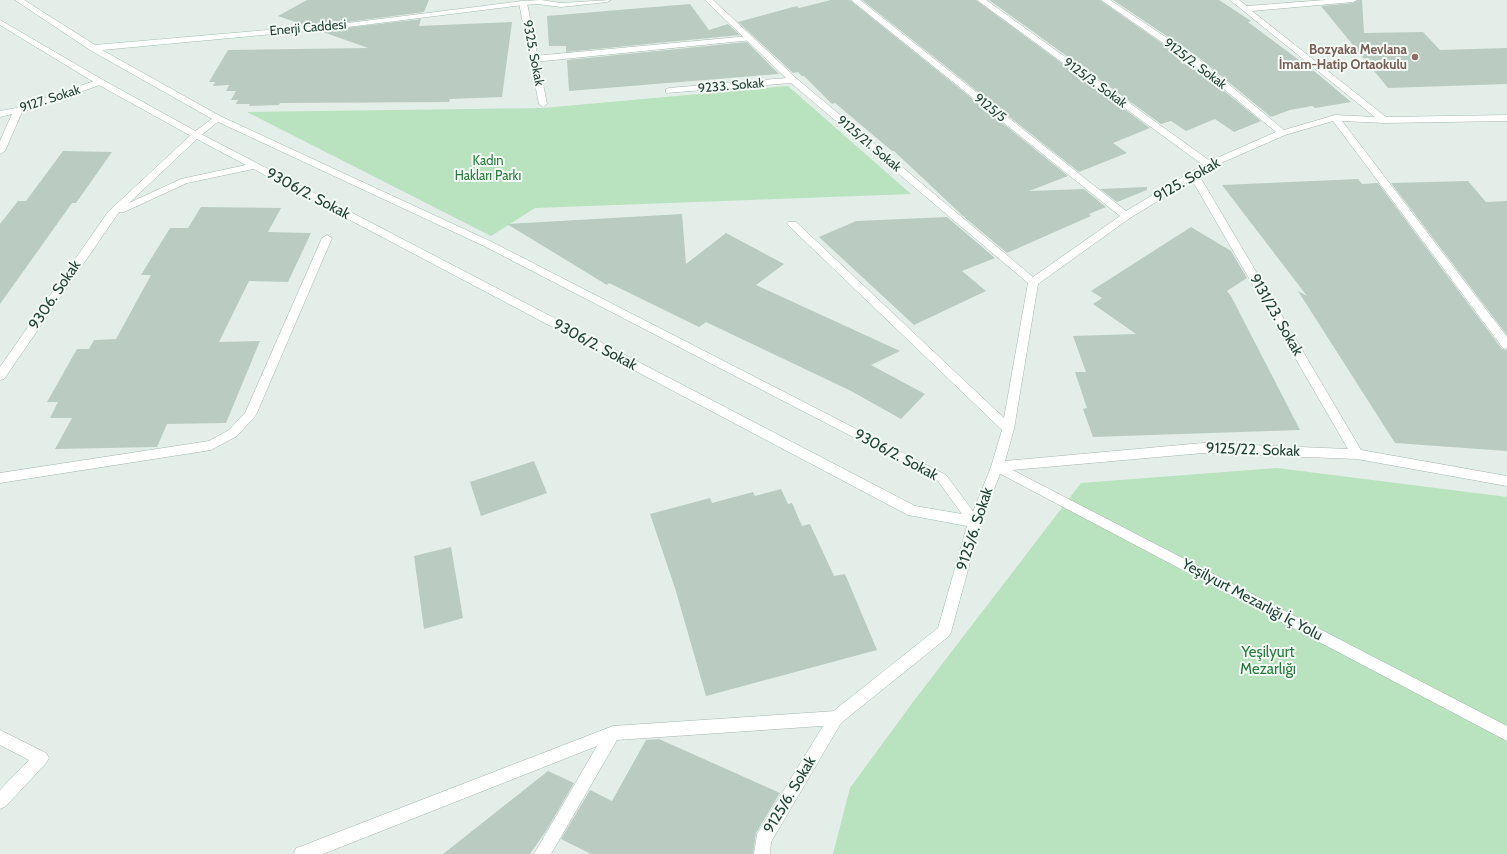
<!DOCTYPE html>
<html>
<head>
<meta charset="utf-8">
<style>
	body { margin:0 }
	canvas { display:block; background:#e2eee7 }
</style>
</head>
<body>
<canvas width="1507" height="854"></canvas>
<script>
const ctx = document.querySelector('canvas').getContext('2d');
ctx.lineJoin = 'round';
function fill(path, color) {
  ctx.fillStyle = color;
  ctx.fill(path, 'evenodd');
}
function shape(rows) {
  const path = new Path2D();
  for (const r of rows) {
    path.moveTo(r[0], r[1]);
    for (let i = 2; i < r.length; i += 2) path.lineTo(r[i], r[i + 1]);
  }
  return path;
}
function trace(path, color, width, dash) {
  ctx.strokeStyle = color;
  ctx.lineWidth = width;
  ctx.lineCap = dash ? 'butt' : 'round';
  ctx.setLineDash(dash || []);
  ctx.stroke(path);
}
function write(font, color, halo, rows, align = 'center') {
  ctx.font = font + ' Cabin,sans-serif';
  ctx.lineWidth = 4;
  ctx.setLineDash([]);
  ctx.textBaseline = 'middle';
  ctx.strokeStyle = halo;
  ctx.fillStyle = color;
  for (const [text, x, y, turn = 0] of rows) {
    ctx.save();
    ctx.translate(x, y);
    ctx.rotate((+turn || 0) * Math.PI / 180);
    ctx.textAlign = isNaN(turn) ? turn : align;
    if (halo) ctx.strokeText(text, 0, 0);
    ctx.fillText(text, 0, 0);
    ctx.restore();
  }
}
fill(shape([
	[788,86,911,194,535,208,491,236,247,112,543,108],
	[1277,468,1507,497,1507,854,833,854,850,788,913,702,1081,483]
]), '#b9e2be');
fill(shape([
	[307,0,429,0,424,12,348,22,304,25,278,16],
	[831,0,850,0,1068,176,1029,191,1084,189,1106,207,1089,214,1091,216,1007,253,963,216,894,151,892,151,835,103,832,104,804,76,802,76,798,72,793,73,738,22,797,6,799,8],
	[862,0,976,0,1150,128,1113,143,1127,153,1079,172],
	[989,0,1100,0,1190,63,1261,121,1234,132,1215,119,1186,131,1171,121,1161,124],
	[1113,0,1219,0,1251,21,1248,22,1319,75,1351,102,1315,108,1312,106,1290,110,1271,117,1198,57],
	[1358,0,1362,0,1364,33,1423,32,1440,50,1507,48,1507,84,1388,88,1321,6,1353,3],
	[690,4,709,30,728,24,740,35,566,52,566,46,549,46,547,16],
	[421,19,419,26,512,22,502,97,450,99,449,102,280,103,279,105,249,106,250,104,236,104,238,100,231,100,236,91,226,91,229,85,213,86,215,82,209,82,228,50,368,48,320,31],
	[747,42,779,74,569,91,567,60],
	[63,151,112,152,76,203,72,203,0,304,0,224,18,201,26,201],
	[1358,179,1362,184,1378,183,1502,349,1507,350,1507,451,1395,443,1298,291,1307,296,1222,185],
	[1468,181,1486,202,1507,201,1507,335,1391,183],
	[1147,187,1147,190,1117,202,1100,189],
	[201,207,281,208,268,232,311,233,288,282,249,281,219,342,260,341,226,423,167,424,157,447,55,449,72,418,50,418,58,402,47,402,77,349,89,349,94,340,116,339,151,275,141,275,170,228,188,228],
	[682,214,686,264,726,233,784,264,756,285,900,351,871,365,925,394,901,419,851,391,706,322,699,327,609,283,607,285,507,224],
	[947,217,995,258,962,271,986,291,914,325,819,237,856,221],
	[1191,227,1231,251,1247,278,1227,291,1231,296,1300,430,1093,437,1083,409,1087,408,1075,372,1086,372,1073,336,1136,334,1093,304,1102,298,1091,291],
	[534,461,547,493,481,516,470,482],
	[781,489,788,504,792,503,802,526,810,524,834,576,845,574,877,650,706,696,675,588,650,514,710,498,712,503,753,492,755,496],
	[451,547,463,618,424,629,414,556],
	[659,739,780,793,756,833,753,854,591,854,561,839,590,790,612,801,646,740],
	[548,771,574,783,546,831,530,854,443,854]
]), '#baccc2');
const service = shape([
	[749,36,753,38,752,40,534,62,530,59,534,56,749,36],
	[327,235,332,238,256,415,237,436,211,450,0,483,0,473,209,441,229,430,245,413,322,238,327,235],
	[997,462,1507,726,1507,741,993,470,991,467,993,464,997,462]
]);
const minor = shape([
	[705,0,713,0,796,78,1033,277,1120,216,851,0,860,0,1126,211,1203,165,977,0,986,0,1210,161,1276,132,1191,62,1101,0,1110,0,1197,58,1284,130,1335,115,1375,117,1230,0,1239,0,1247,6,1325,0,1357,0,1353,2,1252,11,1386,117,1507,115,1507,121,1384,123,1342,121,1507,337,1507,349,1503,348,1333,121,1285,135,1212,167,1199,175,1361,450,1507,476,1507,486,1357,459,1203,453,1001,471,980,526,975,527,970,526,969,522,991,467,1002,430,787,224,788,222,796,222,1004,418,1028,283,791,83,666,93,666,89,669,88,786,78,705,0],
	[1192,180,1348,449,1203,443,1005,461,1014,429,1038,284,1130,218,1192,180],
	[520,1,527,3,547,104,543,107,539,104,519,3,520,1],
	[100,79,103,80,103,84,22,112,5,151,0,154,0,141,12,114,0,117,0,111,16,108,100,79],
	[217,115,220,116,220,120,199,137,129,203,181,179,255,163,260,166,258,168,187,183,124,212,119,212,4,379,0,380,0,367,108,212,193,133,217,115],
	[836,711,841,713,843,718,841,723,836,725,617,740,551,854,534,854,597,746,323,854,294,854,296,848,302,846,613,726,836,711],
	[0,730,46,753,49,758,46,763,6,806,0,809,0,790,29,760,0,745,0,730]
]);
const secondary = shape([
	[15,0,24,0,95,45,348,23,523,1,541,0,561,3,611,0,607,2,561,7,538,4,523,5,348,27,102,50,220,116,492,242,946,475,981,522,951,632,949,636,841,723,771,842,770,854,754,854,757,834,831,713,938,628,967,526,908,515,193,137,97,84,0,25,0,20,103,80,199,133,915,506,962,514,938,481,484,246,214,120,90,50,15,0]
]);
trace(service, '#a4b7ae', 1);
trace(minor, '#a4b7ae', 1);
trace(secondary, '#a2beb0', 1);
fill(service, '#fff');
fill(minor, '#fff');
fill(secondary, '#fff');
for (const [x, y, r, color] of [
	[1415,57,4,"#8d6e63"]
]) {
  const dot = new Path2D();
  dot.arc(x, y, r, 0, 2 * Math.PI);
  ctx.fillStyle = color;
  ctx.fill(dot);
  trace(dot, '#f4faf6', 1.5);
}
write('13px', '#204234', '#f4faf6', [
	["Enerji Caddesi",308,28,-5],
	["9325. Sokak",533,53,79],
	["9125/2. Sokak",1195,64,37],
	["9125/3. Sokak",1095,83,36],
	["9233. Sokak",731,86,-5],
	["9127. Sokak",50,99,-18],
	["9125/5",990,108,39],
	["9125/21. Sokak",869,144,40]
]);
write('bold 13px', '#785e54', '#f4faf6', [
	["Bozyaka Mevlana",1407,50],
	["İmam-Hatip Ortaokulu",1407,65]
], 'right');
write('13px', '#257d3b', '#f4faf6', [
	["Kadın",488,161],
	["Hakları Parkı",488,176]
]);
write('15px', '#204234', '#f4faf6', [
	["9125. Sokak",1187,180,-30],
	["9306/2. Sokak",308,194,28],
	["9306. Sokak",55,295,-56],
	["9131/23. Sokak",1276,315,60],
	["9306/2. Sokak",595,345,28],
	["9125/22. Sokak",1253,450,2],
	["9306/2. Sokak",896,455,28],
	["9125/6. Sokak",975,529,-72],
	["Yeşilyurt Mezarlığı İç Yolu",1252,600,28],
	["9125/6. Sokak",790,795,-59]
]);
write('15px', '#257d3b', '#f4faf6', [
	["Yeşilyurt",1268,653],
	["Mezarlığı",1268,670]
]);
</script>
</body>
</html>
